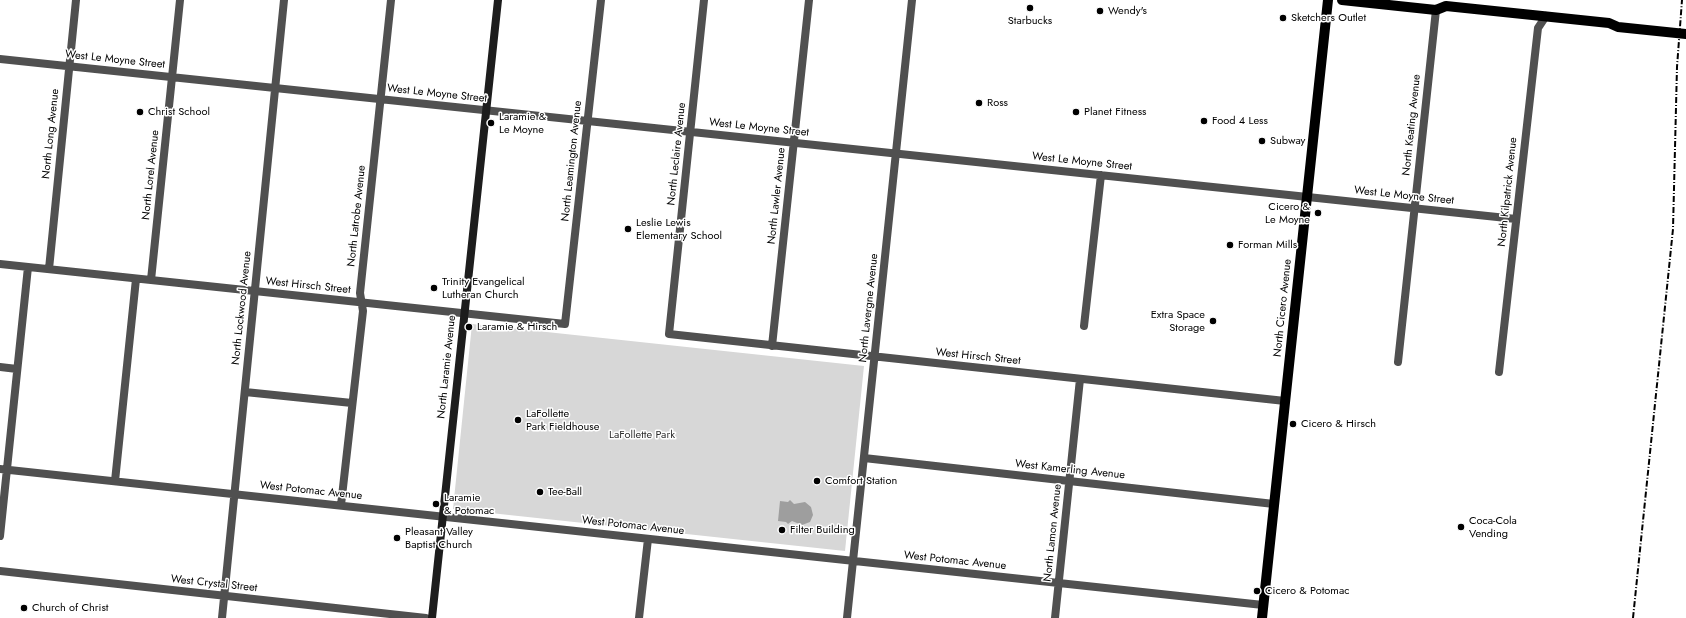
<!DOCTYPE html>
<html>
<head>
<meta charset="utf-8">
<style>
	body { margin:0 }
	canvas { display:block; background:#fff }
</style>
</head>
<body>
<canvas width="1686" height="618"></canvas>
<script>
const ctx = document.querySelector('canvas').getContext('2d');
ctx.lineJoin = 'round';
function fill(path, color) {
  ctx.fillStyle = color;
  ctx.fill(path, 'evenodd');
}
function shape(rows) {
  const path = new Path2D();
  for (const r of rows) {
    path.moveTo(r[0], r[1]);
    for (let i = 2; i < r.length; i += 2) path.lineTo(r[i], r[i + 1]);
  }
  return path;
}
function trace(path, color, width, dash) {
  ctx.strokeStyle = color;
  ctx.lineWidth = width;
  ctx.lineCap = dash ? 'butt' : 'round';
  ctx.setLineDash(dash || []);
  ctx.stroke(path);
}
function write(font, color, halo, rows, align = 'center') {
  ctx.font = font + ' Jost,sans-serif';
  ctx.lineWidth = 3;
  ctx.setLineDash([]);
  ctx.textBaseline = 'middle';
  ctx.strokeStyle = halo;
  ctx.fillStyle = color;
  for (const [text, x, y, turn = 0] of rows) {
    ctx.save();
    ctx.translate(x, y);
    ctx.rotate((+turn || 0) * Math.PI / 180);
    ctx.textAlign = isNaN(turn) ? turn : align;
    if (halo) ctx.strokeText(text, 0, 0);
    ctx.fillText(text, 0, 0);
    ctx.restore();
  }
}
fill(shape([
	[472,324,864,366,845,551,453,509]
]), '#d7d7d7');
fill(shape([
	[790,500,794,504,805,502,811,507,813,515,810,522,802,525,792,521,788,524,786,522,778,521,780,501,788,502]
]), '#9e9e9e');
trace(shape([
	[704,0,669,334,1285,401],
	[0,59,1516,219],
	[0,264,565,324,601,0],
	[49,269,76,0],
	[151,280,180,0],
	[1084,326,1101,175],
	[772,346,809,0],
	[1398,362,1436,10],
	[0,367,17,369],
	[1499,372,1538,28,1546,16],
	[245,392,352,403],
	[864,458,1274,504],
	[0,469,1263,605],
	[115,481,136,279],
	[341,505,363,311,360,293,391,0],
	[0,536,28,267],
	[0,571,426,618],
	[222,618,284,0],
	[639,618,648,539],
	[847,618,912,0],
	[1055,618,1080,379]
]), '#505050', 8);
trace(shape([
	[432,618,498,0]
]), '#1d1d1d', 8);
trace(shape([
	[1342,0,1436,10,1446,6,1609,23,1618,27,1686,34],
	[1262,618,1328,0]
]), '#000', 10);
trace(shape([
	[1633,618,1673,229,1677,67,1682,0]
]), '#000', 2, [6, 2, 1, 2]);
for (const [x, y, r, color] of [
	[1030,8,4,"#000"],
	[1100,11,4,"#000"],
	[1283,18,4,"#000"],
	[979,103,4,"#000"],
	[140,112,4,"#000"],
	[1076,112,4,"#000"],
	[1204,121,4,"#000"],
	[491,123,4,"#000"],
	[1262,141,4,"#000"],
	[1318,213,4,"#000"],
	[628,229,4,"#000"],
	[1230,245,4,"#000"],
	[434,288,4,"#000"],
	[1213,321,4,"#000"],
	[469,327,4,"#000"],
	[518,420,4,"#000"],
	[1293,424,4,"#000"],
	[817,481,4,"#000"],
	[540,492,4,"#000"],
	[436,504,4,"#000"],
	[1461,527,4,"#000"],
	[782,530,4,"#000"],
	[397,538,4,"#000"],
	[1257,591,4,"#000"],
	[24,608,4,"#000"]
]) {
  const dot = new Path2D();
  dot.arc(x, y, r, 0, 2 * Math.PI);
  ctx.fillStyle = color;
  ctx.fill(dot);
  trace(dot, '#fff', 1.5);
}
write('11px', '#000', '#fff', [
	["Wendy's",1108,11],
	["Sketchers Outlet",1291,18],
	["Starbucks",1030,21,"center"],
	["Ross",987,103],
	["Christ School",148,112],
	["Planet Fitness",1084,112],
	["Laramie &",499,117],
	["Le Moyne",499,130],
	["Food 4 Less",1212,121],
	["Subway",1270,141],
	["Cicero &",1310,207,"right"],
	["Le Moyne",1310,220,"right"],
	["Leslie Lewis",636,223],
	["Elementary School",636,236],
	["Forman Mills",1238,245],
	["Trinity Evangelical",442,282],
	["Lutheran Church",442,295],
	["Extra Space",1205,315,"right"],
	["Storage",1205,328,"right"],
	["Laramie & Hirsch",477,327],
	["LaFollette",526,414],
	["Park Fieldhouse",526,427],
	["Cicero & Hirsch",1301,424],
	["Comfort Station",825,481],
	["Tee-Ball",548,492],
	["Laramie",444,498],
	["& Potomac",444,511],
	["Coca-Cola",1469,521],
	["Vending",1469,534],
	["Filter Building",790,530],
	["Pleasant Valley",405,532],
	["Baptist Church",405,545],
	["Cicero & Potomac",1265,591],
	["Church of Christ",32,608]
], 'left');
write('11px', '#000', '#fff', [
	["West Le Moyne Street",115,60,6],
	["West Le Moyne Street",437,94,6],
	["North Keating Avenue",1412,125,-84],
	["West Le Moyne Street",759,128,6],
	["North Long Avenue",51,134,-84],
	["North Leclaire Avenue",677,154,-84],
	["North Leamington Avenue",572,161,-84],
	["West Le Moyne Street",1082,162,6],
	["North Lorel Avenue",151,175,-84],
	["North Kilpatrick Avenue",1508,192,-84],
	["North Lawler Avenue",777,196,-84],
	["West Le Moyne Street",1404,196,6],
	["North Latrobe Avenue",357,216,-84],
	["West Hirsch Street",308,286,6],
	["North Lockwood Avenue",242,308,-84],
	["North Lavergne Avenue",869,308,-84],
	["North Cicero Avenue",1283,308,-84],
	["West Hirsch Street",978,357,6],
	["North Laramie Avenue",447,367,-84],
	["West Kamerling Avenue",1070,470,6],
	["West Potomac Avenue",311,491,6],
	["West Potomac Avenue",633,526,6],
	["North Lamon Avenue",1053,533,-84],
	["West Potomac Avenue",955,561,6],
	["West Crystal Street",214,584,6]
]);
write('11px', '#2e2e2e', '#fff', [
	["LaFollette Park",642,435]
]);
</script>
</body>
</html>
